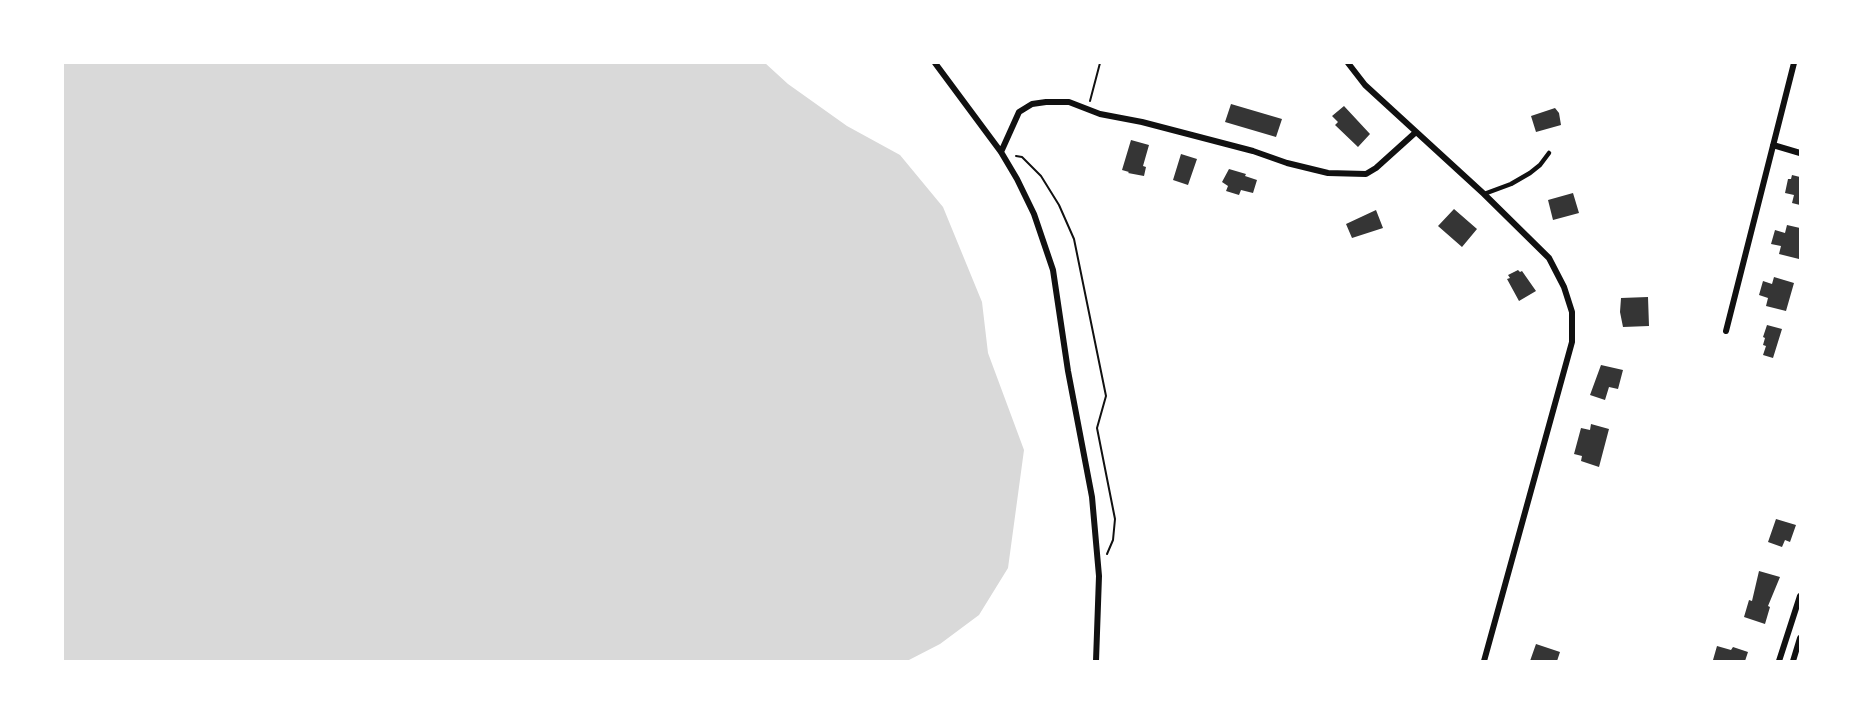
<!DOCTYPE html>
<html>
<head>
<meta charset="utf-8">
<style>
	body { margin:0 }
	#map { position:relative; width:1863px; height:724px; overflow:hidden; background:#fff; font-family:Mulish,sans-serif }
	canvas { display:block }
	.frame { position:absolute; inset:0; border:64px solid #fff; pointer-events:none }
</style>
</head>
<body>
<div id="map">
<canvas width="1863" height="724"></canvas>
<div class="frame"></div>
</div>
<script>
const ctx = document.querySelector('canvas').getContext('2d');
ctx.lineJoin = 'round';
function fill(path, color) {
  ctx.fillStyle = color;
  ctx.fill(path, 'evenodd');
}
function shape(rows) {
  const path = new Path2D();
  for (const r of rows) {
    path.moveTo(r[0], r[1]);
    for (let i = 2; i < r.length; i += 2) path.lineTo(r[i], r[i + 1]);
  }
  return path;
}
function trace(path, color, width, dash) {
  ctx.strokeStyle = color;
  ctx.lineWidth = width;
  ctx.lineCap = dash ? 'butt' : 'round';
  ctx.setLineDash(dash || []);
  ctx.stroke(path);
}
fill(shape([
	[63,63,765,63,788,84,847,126,900,155,943,207,982,302,988,353,1024,450,1008,568,979,615,940,644,907,661,63,661]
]), '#d9d9d9');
fill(shape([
	[1231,104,1282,119,1276,137,1225,122],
	[1344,106,1370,134,1358,147,1335,125,1338,122,1332,116],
	[1555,108,1559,113,1561,125,1536,132,1531,116],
	[1131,140,1149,145,1143,166,1146,167,1144,176,1128,173,1129,172,1122,170],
	[1181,154,1197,159,1188,185,1173,180],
	[1229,169,1246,174,1245,176,1257,180,1253,193,1241,190,1239,195,1226,191,1228,186,1222,182],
	[1792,175,1800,177,1800,205,1792,203,1794,195,1785,193,1788,179,1791,179],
	[1573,193,1579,213,1553,220,1548,200],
	[1454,209,1477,229,1462,247,1438,226],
	[1376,210,1383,228,1352,238,1346,224],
	[1787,225,1800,228,1799,259,1779,254,1781,246,1771,244,1775,230,1785,233],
	[1518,270,1520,272,1522,271,1536,291,1519,301,1507,279,1510,278,1508,275],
	[1774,277,1794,283,1786,311,1766,306,1768,298,1759,295,1763,281,1772,284],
	[1648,297,1649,326,1623,327,1620,312,1621,298],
	[1767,325,1782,329,1773,358,1763,355,1766,346,1763,345,1765,338,1763,337],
	[1601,365,1623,370,1618,389,1609,387,1605,400,1590,395],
	[1591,424,1609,429,1599,467,1581,461,1582,456,1574,454,1581,428,1590,430],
	[1776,519,1796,525,1790,542,1785,540,1782,547,1768,542],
	[1759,571,1780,577,1768,606,1770,607,1765,624,1744,617,1749,600,1752,601],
	[1536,644,1560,652,1557,661,1530,661],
	[1717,646,1731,650,1733,647,1748,652,1745,661,1713,660]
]), '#353535');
trace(shape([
	[1090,101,1100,63],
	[1016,156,1022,157,1041,176,1059,205,1074,239,1106,396,1097,428,1115,519,1113,540,1107,554]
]), '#111', 2);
trace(shape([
	[1484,194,1511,184,1530,173,1540,165,1549,153]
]), '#111', 4.5);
trace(shape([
	[935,63,1001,152,1017,179,1034,214,1053,270,1068,371,1092,497,1099,576,1096,661],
	[1348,63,1365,85,1484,194,1549,258,1564,287,1572,312,1572,342,1484,661],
	[1773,145,1800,153],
	[1001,152,1019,112,1032,104,1046,102,1069,102,1100,114,1142,122,1253,151,1287,163,1328,173,1366,174,1376,168,1416,132],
	[1726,331,1794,63],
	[1779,661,1800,596],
	[1793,661,1800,638]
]), '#111', 6);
</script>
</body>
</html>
